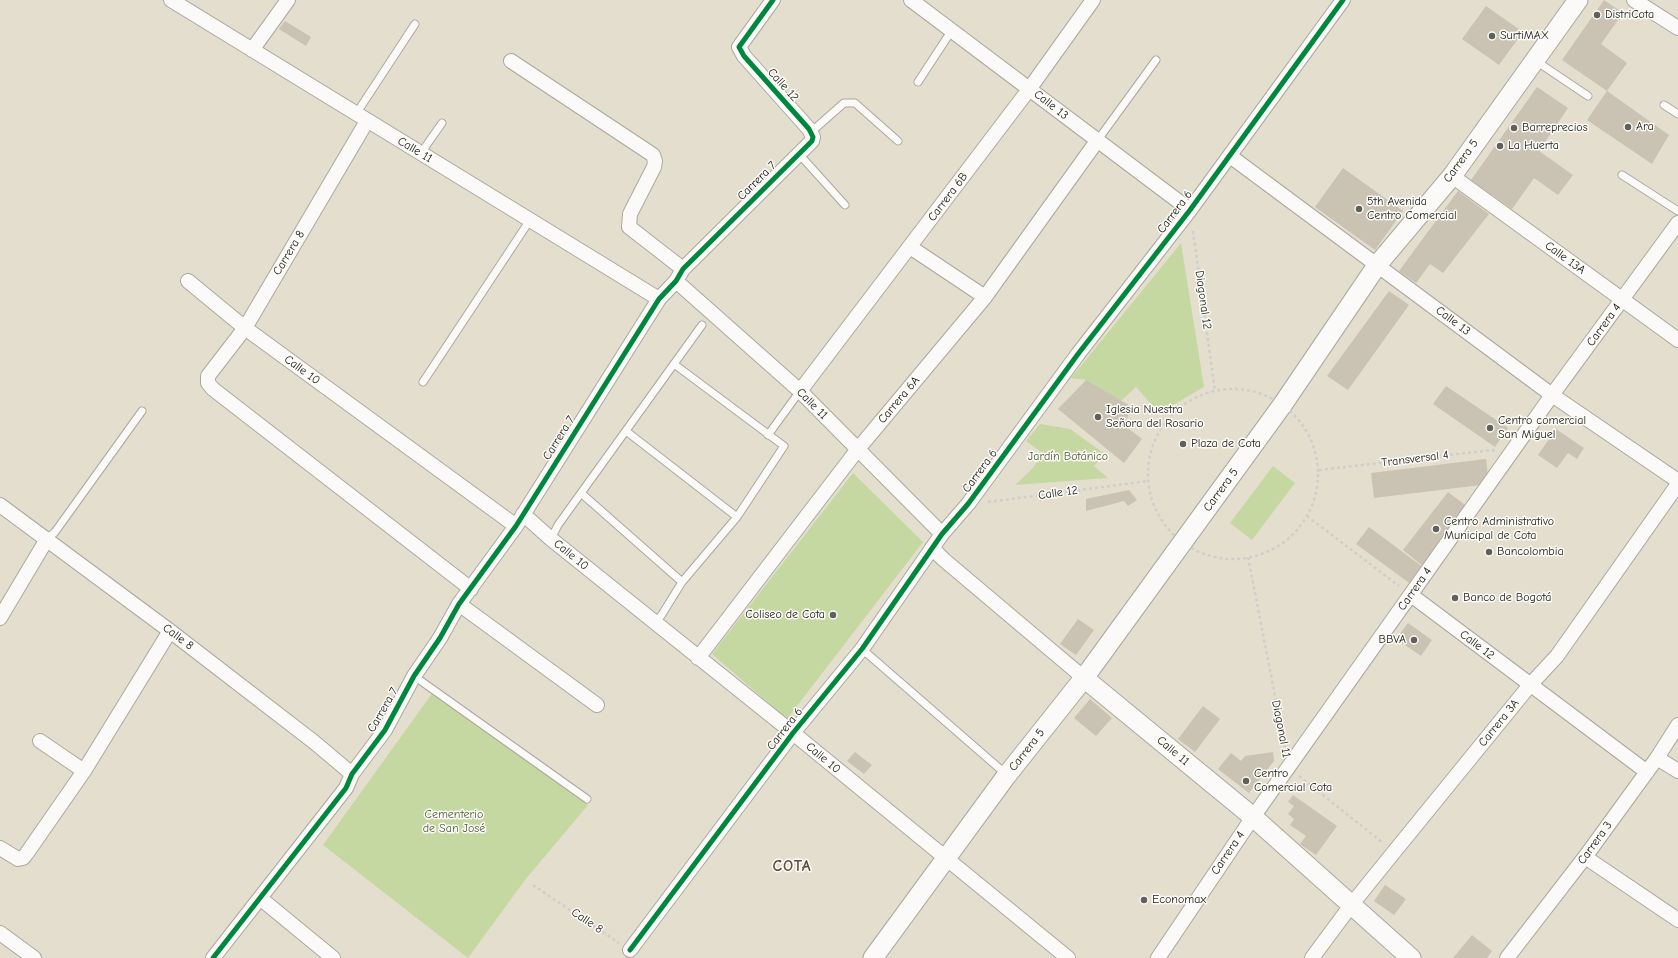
<!DOCTYPE html>
<html>
<head>
<meta charset="utf-8">
<style>
	body { margin:0 }
	canvas { display:block; background:#e3decd }
</style>
</head>
<body>
<canvas width="1678" height="958"></canvas>
<script>
const ctx = document.querySelector('canvas').getContext('2d');
ctx.lineJoin = 'round';
function fill(path, color) {
  ctx.fillStyle = color;
  ctx.fill(path, 'evenodd');
}
function shape(rows) {
  const path = new Path2D();
  for (const r of rows) {
    if (r.length === 3) {
      path.moveTo(r[0] + r[2], r[1]);
      path.arc(r[0], r[1], r[2], 0, 2 * Math.PI);
      continue;
    }
    path.moveTo(r[0], r[1]);
    for (let i = 2; i < r.length; i += 2) path.lineTo(r[i], r[i + 1]);
  }
  return path;
}
function trace(path, color, width, dash) {
  ctx.strokeStyle = color;
  ctx.lineWidth = width;
  ctx.lineCap = dash ? 'butt' : 'round';
  ctx.setLineDash(dash || []);
  ctx.stroke(path);
}
function write(font, color, halo, rows, align = 'center') {
  ctx.font = font + ' "Comic Neue",sans-serif';
  ctx.lineWidth = 3;
  ctx.setLineDash([]);
  ctx.textBaseline = 'middle';
  ctx.strokeStyle = halo;
  ctx.fillStyle = color;
  for (const [text, x, y, turn = 0] of rows) {
    ctx.save();
    ctx.translate(x, y);
    ctx.rotate((+turn || 0) * Math.PI / 180);
    ctx.textAlign = isNaN(turn) ? turn : align;
    if (halo) ctx.strokeText(text, 0, 0);
    ctx.fillText(text, 0, 0);
    ctx.restore();
  }
}
fill(shape([
	[1181,243,1204,387,1159,413,1136,387,1121,401,1086,380,1071,378],
	[1040,424,1070,429,1105,454,1094,466,1108,478,1015,485,1030,471,1044,454,1026,441],
	[1273,466,1295,483,1252,540,1230,523],
	[853,473,923,542,787,719,712,654],
	[436,688,588,805,525,880,468,958,323,845]
]), '#c6d8a2');
fill(shape([
	[1604,0,1623,13,1601,44,1627,63,1607,91,1562,60],
	[1486,6,1523,32,1499,65,1462,39],
	[285,21,311,37,306,46,279,29],
	[1537,87,1568,108,1539,151,1573,175,1558,195,1534,178,1512,209,1471,180],
	[1607,91,1669,135,1652,164,1587,120],
	[1343,168,1403,211,1375,250,1315,207],
	[1458,191,1489,214,1443,273,1430,264,1416,283,1399,271],
	[1389,291,1409,305,1348,390,1327,376],
	[1086,380,1132,407,1124,425,1142,439,1124,463,1058,409],
	[1446,386,1508,428,1495,447,1433,404],
	[1556,429,1584,448,1577,459,1568,453,1557,468,1538,455],
	[1486,459,1489,484,1374,498,1371,473],
	[1129,490,1137,500,1128,506,1124,501,1086,511,1086,499],
	[1448,492,1469,508,1424,567,1403,550],
	[1369,527,1424,568,1412,585,1356,544],
	[1078,619,1094,630,1076,655,1060,644],
	[1408,623,1432,640,1421,656,1396,639],
	[1090,699,1112,718,1096,736,1074,718],
	[1203,706,1220,719,1195,752,1178,739],
	[855,752,872,765,864,774,847,761],
	[1273,752,1274,761,1249,793,1218,769,1231,753,1241,761,1245,756],
	[1293,795,1337,826,1316,855,1300,844,1306,836,1290,825,1294,819,1288,814,1294,806,1288,802],
	[1385,885,1406,899,1394,915,1374,901],
	[1472,935,1492,951,1487,958,1453,958]
]), '#cac2b3');
const service = shape([
	[1536,61,1588,96],
	[918,82,952,30],
	[1664,105,1678,114],
	[356,114,415,24],
	[811,132,844,103,855,103,898,141],
	[1097,141,1156,60],
	[421,153,442,123],
	[799,154,845,205],
	[1622,175,1678,211],
	[423,382,530,220],
	[626,431,737,517],
	[768,435,800,391],
	[581,493,682,582],
	[47,539,55,532,142,411],
	[551,539,558,525,702,325],
	[654,622,661,616,682,582,737,517,784,446,674,364],
	[862,649,1007,775],
	[414,676,587,799]
]);
const minor = shape([
	[171,0,659,299],
	[911,0,1190,210],
	[1634,0,1678,28],
	[252,50,288,0],
	[511,61,653,155,655,161,654,167,630,214,629,227,683,269],
	[367,121,245,328,208,376,208,383,213,389,471,589],
	[1230,156,1552,395,1678,481],
	[1452,176,1678,340],
	[910,247,985,297],
	[188,281,245,328,516,526],
	[676,281,800,391,942,534],
	[800,391,1030,88,1093,0],
	[0,505,170,631,314,742,352,774],
	[523,514,551,539,793,733,1068,958],
	[932,548,943,559,1084,678],
	[1411,595,1647,772],
	[459,604,597,705],
	[0,618,47,539],
	[698,658,858,449,985,297,1097,141],
	[40,741,84,771],
	[1657,758,1678,771],
	[0,848,18,859,23,858,27,853,84,771,170,631],
	[1585,857,1678,920],
	[260,898,333,958],
	[0,933,34,958],
	[630,950,793,733,862,649,942,534,968,504,1078,354,1190,210,1343,0],
	[213,958,346,788,352,774,385,730,414,676,440,638,459,604,516,526,659,299,676,281,683,269,812,141,813,137,809,129,744,56,739,47,773,0],
	[1158,958,1253,817,1552,395,1678,223],
	[1312,958,1352,904,1394,852,1530,685,1557,656,1678,484],
	[1507,958,1585,857,1657,758,1678,725]
]);
const secondary = shape([
	[1084,678,1253,817,1411,958],
	[873,958,1007,775,1084,678,1283,404,1378,264,1452,176,1578,0]
]);
trace(service, '#aba89d', 9);
trace(minor, '#aba89d', 16);
trace(secondary, '#aba89d', 21);
trace(shape([
	[1193,231,1215,391],
	[1233,474,85],
	[1319,470,1492,450,1496,451],
	[988,502,1148,481],
	[1307,516,1399,586],
	[1248,557,1285,747],
	[1299,776,1383,843],
	[533,885,619,943]
]), '#cfceca', 2.5, [3, 3]);
trace(service, '#fbfaf8', 7);
trace(minor, '#fbfaf8', 14);
trace(secondary, '#fbfaf8', 19);
trace(shape([
	[630,950,793,733,862,649,942,534,968,504,1078,354,1190,210,1343,0],
	[213,958,346,788,352,774,385,730,414,676,440,638,459,604,516,526,659,299,676,281,683,269,812,141,813,137,809,129,744,56,739,47,773,0]
]), '#00873e', 5);
for (const [x, y, r, color] of [
	[1597,15,4,"#62605a"],
	[1492,36,4,"#62605a"],
	[1628,127,4,"#62605a"],
	[1514,128,4,"#62605a"],
	[1500,146,4,"#62605a"],
	[1359,209,4,"#62605a"],
	[1098,417,4,"#62605a"],
	[1490,428,4,"#62605a"],
	[1183,444,4,"#62605a"],
	[1436,529,4,"#62605a"],
	[1489,552,4,"#62605a"],
	[1455,598,4,"#62605a"],
	[833,615,4,"#62605a"],
	[1414,640,4,"#62605a"],
	[1246,781,4,"#62605a"],
	[1144,900,4,"#62605a"]
]) {
  const dot = new Path2D();
  dot.arc(x, y, r, 0, 2 * Math.PI);
  ctx.fillStyle = color;
  ctx.fill(dot);
  trace(dot, '#fdfcf7', 1.5);
}
write('12px', '#1c1c1c', '#fdfcf7', [
	["DistriCota",1605,15],
	["SurtiMAX",1500,36],
	["Ara",1636,127],
	["Barreprecios",1522,128],
	["La Huerta",1508,146],
	["5th Avenida",1367,202],
	["Centro Comercial",1367,216],
	["Iglesia Nuestra",1106,410],
	["Señora del Rosario",1106,424],
	["Centro comercial",1498,421],
	["San Miguel",1498,435],
	["Plaza de Cota",1191,444],
	["Centro Administrativo",1444,522],
	["Municipal de Cota",1444,536],
	["Bancolombia",1497,552],
	["Banco de Bogotá",1463,598],
	["Coliseo de Cota",825,615,"right"],
	["BBVA",1406,640,"right"],
	["Centro",1254,774],
	["Comercial Cota",1254,788],
	["Economax",1152,900]
], 'left');
write('12px', '#1c1c1c', '#fdfcf7', [
	["Calle 12",783,85,48],
	["Calle 13",1051,105,38],
	["Calle 11",415,150,31],
	["Carrera 5",1461,161,-54],
	["Carrera 7",757,181,-45],
	["Carrera 6B",948,197,-53],
	["Carrera 6",1175,212,-53],
	["Carrera 8",289,253,-59],
	["Calle 13A",1565,258,36],
	["Diagonal 12",1203,300,82],
	["Calle 13",1453,321,37],
	["Carrera 4",1604,325,-54],
	["Calle 10",302,370,36],
	["Carrera 6A",899,400,-50],
	["Calle 11",812,404,45],
	["Carrera 7",559,438,-58],
	["Transversal 4",1415,459,-7],
	["Carrera 6",980,471,-54],
	["Carrera 5",1221,490,-54],
	["Calle 12",1058,493,-8],
	["Calle 10",571,555,39],
	["Carrera 4",1415,589,-55],
	["Calle 8",178,637,37],
	["Calle 12",1477,645,37],
	["Carrera 7",383,710,-60],
	["Carrera 3A",1499,723,-51],
	["Carrera 6",785,729,-52],
	["Diagonal 11",1281,729,79],
	["Carrera 5",1027,750,-52],
	["Calle 11",1173,751,40],
	["Calle 10",823,758,40],
	["Carrera 3",1595,843,-54],
	["Carrera 4",1228,853,-56],
	["Calle 8",587,921,34]
]);
write('12px', '#4f5c3e', '#fdfcf7', [
	["Jardín Botánico",1068,457],
	["Cementerio",454,815],
	["de San José",454,829]
]);
ctx.letterSpacing = '1px';
write('bold 16px', '#5a4f41', '#fdfcf7', [
	["COTA",792,866]
]);
ctx.letterSpacing = '0px';
</script>
</body>
</html>
